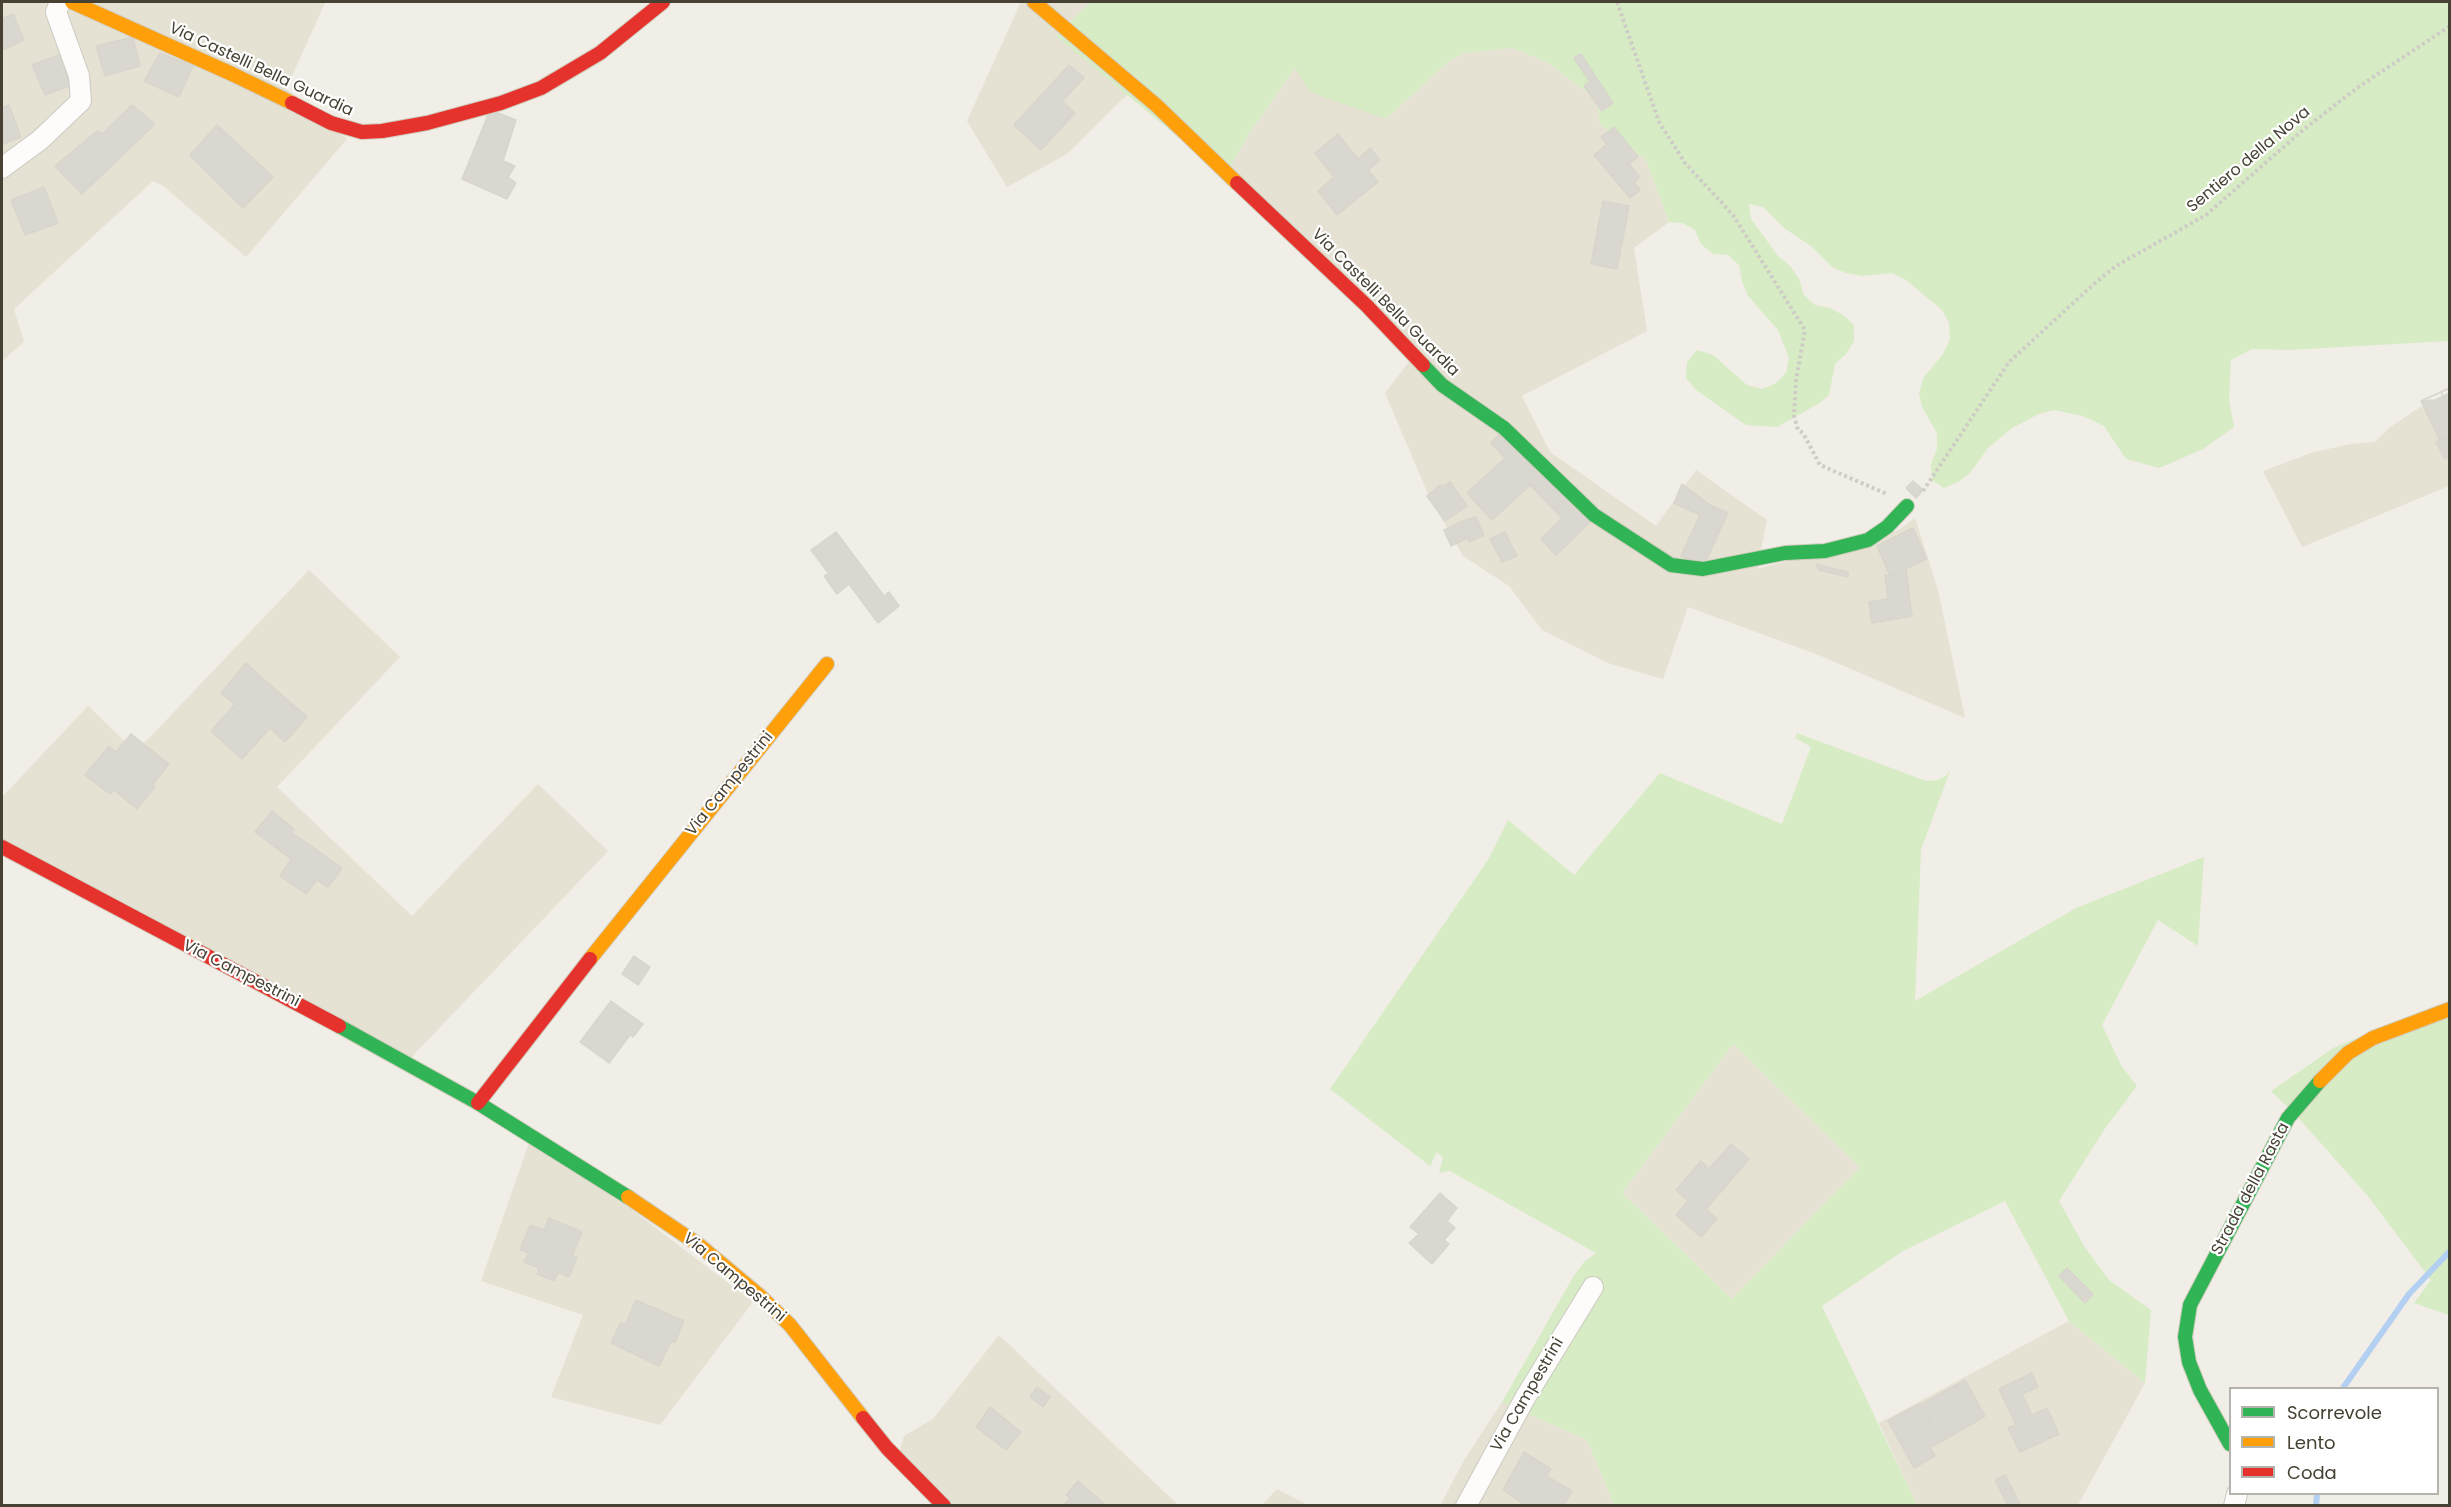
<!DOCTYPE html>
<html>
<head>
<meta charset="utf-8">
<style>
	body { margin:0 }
	#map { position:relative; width:2451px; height:1507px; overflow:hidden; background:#f0eee6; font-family:Poppins,sans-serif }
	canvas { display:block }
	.frame { position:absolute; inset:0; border:3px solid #464133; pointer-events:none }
	.legend { position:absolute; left:2229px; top:1387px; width:210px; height:108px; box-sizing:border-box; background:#fff; border:2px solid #b5b3ad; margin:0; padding:8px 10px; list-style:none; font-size:18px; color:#464133 }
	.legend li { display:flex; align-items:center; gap:12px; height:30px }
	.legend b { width:30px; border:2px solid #b5b3ad }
</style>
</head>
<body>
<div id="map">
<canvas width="2451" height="1507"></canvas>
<div class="frame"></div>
<ul class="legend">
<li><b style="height:8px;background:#30b455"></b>Scorrevole</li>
<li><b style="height:8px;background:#ff9f0a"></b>Lento</li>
<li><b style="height:8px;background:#e5322d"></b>Coda</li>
</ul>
</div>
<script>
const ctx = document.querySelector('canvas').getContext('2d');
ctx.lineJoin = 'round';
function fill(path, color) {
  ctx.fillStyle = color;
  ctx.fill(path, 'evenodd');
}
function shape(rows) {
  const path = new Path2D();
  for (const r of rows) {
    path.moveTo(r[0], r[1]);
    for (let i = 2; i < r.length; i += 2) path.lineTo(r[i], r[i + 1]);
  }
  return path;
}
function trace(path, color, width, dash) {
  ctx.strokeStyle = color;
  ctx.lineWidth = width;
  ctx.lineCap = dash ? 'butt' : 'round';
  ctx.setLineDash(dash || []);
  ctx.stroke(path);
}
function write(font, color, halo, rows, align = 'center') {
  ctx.font = font + ' Poppins,sans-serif';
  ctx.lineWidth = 4.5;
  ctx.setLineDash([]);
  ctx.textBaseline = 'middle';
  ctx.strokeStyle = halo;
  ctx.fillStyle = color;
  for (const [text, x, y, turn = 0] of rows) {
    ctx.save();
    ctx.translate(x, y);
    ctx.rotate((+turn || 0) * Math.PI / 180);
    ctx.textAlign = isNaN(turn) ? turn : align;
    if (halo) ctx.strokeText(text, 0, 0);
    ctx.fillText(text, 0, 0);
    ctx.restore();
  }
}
fill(shape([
	[2,2,323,2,325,3,286,89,347,139,246,257,162,185,153,181,14,309,24,342,2,361],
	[1021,2,1091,2,1056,36,1131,92,1116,105,1067,154,1007,187,967,121],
	[1512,48,1547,62,1597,100,1600,124,1646,160,1669,222,1634,248,1647,331,1522,396,1550,452,1656,526,1696,470,1767,520,1757,569,1897,531,1915,518,1938,590,1965,718,1816,654,1688,607,1663,679,1608,663,1542,630,1509,586,1463,556,1428,494,1385,393,1412,358,1225,176,1248,135,1296,67,1386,119,1449,61,1465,53],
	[2449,394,2449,486,2302,547,2263,471,2314,452,2351,444,2375,442,2390,427,2419,408],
	[309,570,400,657,277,787,412,916,538,784,608,851,405,1064,2,849,2,797,88,706,136,752],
	[1733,1044,1860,1167,1732,1299,1622,1193],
	[531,1137,610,1193,753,1302,660,1425,551,1397,583,1315,481,1281],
	[2069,1321,2145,1383,2078,1505,1917,1505,1879,1423],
	[999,1335,1178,1505,933,1505,896,1464,904,1436,933,1419],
	[1502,1402,1587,1440,1614,1505,1440,1506,1463,1462],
	[1277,1489,1308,1505,1262,1505]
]), '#e5e1d3');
fill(shape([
	[1091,2,2449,2,2449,341,2289,350,2252,349,2231,360,2229,400,2234,427,2203,449,2159,468,2126,459,2104,426,2083,416,2054,410,2039,414,2012,428,1988,448,1970,473,1958,482,1944,488,1932,480,1931,464,1937,449,1937,433,1922,407,1919,393,1924,377,1943,354,1950,339,1949,323,1942,310,1906,280,1892,273,1862,276,1846,273,1832,267,1811,246,1784,228,1763,207,1749,204,1751,219,1778,256,1790,266,1799,279,1804,295,1815,305,1830,308,1843,315,1854,325,1854,341,1846,354,1835,364,1829,395,1818,404,1777,427,1746,425,1696,390,1686,378,1687,362,1697,350,1713,355,1747,385,1762,389,1776,383,1786,373,1789,358,1778,330,1748,296,1742,281,1739,265,1728,255,1713,254,1701,244,1695,230,1682,223,1669,222,1646,160,1600,124,1597,100,1547,62,1512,48,1465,53,1449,61,1386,119,1310,92,1295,68,1248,135,1225,176,1056,36],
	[1797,733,1926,781,1938,780,1947,775,1951,768,1921,850,1915,1001,2076,908,2204,857,2198,946,2158,920,2102,1025,2122,1067,2137,1086,2104,1130,2059,1201,2084,1246,2109,1280,2151,1310,2145,1383,2069,1321,2005,1201,1903,1251,1822,1306,1917,1505,1614,1505,1587,1440,1502,1402,1573,1277,1584,1262,1596,1253,1450,1171,1439,1173,1443,1158,1437,1152,1430,1166,1330,1089,1488,860,1508,820,1574,875,1660,773,1782,824,1811,747,1795,738],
	[1733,1044,1860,1167,1732,1299,1622,1193],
	[2449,1002,2449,1315,2414,1303,2431,1280,2367,1195,2294,1113,2271,1091,2335,1047]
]), '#d7ecc4');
trace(shape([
	[2343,1388,2409,1294,2450,1251],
	[2316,1506,2317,1494]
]), '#b3cff1', 6);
const building = shape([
	[13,14,24,40,2,50,2,19,13,14],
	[133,37,140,66,105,76,96,46,133,37],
	[64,53,74,84,45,95,32,65,64,53],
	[160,53,193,66,179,97,144,81,160,53],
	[1581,54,1596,77,1590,82,1574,58,1581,54],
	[1069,65,1084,78,1062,101,1075,113,1063,126,1050,115,1028,138,1014,125,1069,65],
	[1596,77,1613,103,1602,111,1584,86,1596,77],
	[9,105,21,137,2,144,2,108,9,105],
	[132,105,155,124,82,194,55,166,97,131,102,134,132,105],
	[490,110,516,120,503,161,515,166,508,177,516,183,507,199,462,179,490,110],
	[1050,115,1063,126,1041,150,1028,138,1050,115],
	[217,125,273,177,243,208,190,155,217,125],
	[1614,127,1638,157,1629,164,1640,177,1634,182,1640,190,1630,198,1594,155,1607,144,1601,137,1614,127],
	[1338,134,1358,159,1370,148,1380,160,1368,170,1378,182,1337,215,1318,191,1334,177,1315,153,1338,134],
	[44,187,58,223,25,235,11,200,44,187],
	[1603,201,1629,206,1617,269,1591,264,1603,201],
	[2450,388,2450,409,2441,392,2450,388],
	[2450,388,2450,393,2435,400,2421,401,2450,388],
	[2441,392,2450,409,2450,437,2440,441,2421,401,2441,392],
	[1501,432,1592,520,1556,555,1541,539,1562,518,1530,485,1492,520,1467,493,1505,458,1491,443,1501,432],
	[2450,437,2450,457,2445,459,2436,442,2450,437],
	[1913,481,1923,490,1916,498,1906,488,1913,481],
	[1450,482,1467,506,1445,521,1427,496,1440,485,1442,487,1450,482],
	[1682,484,1710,505,1728,513,1704,565,1681,556,1700,515,1674,503,1682,484],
	[1476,517,1484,535,1469,542,1460,522,1476,517],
	[1460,522,1467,538,1451,546,1444,530,1460,522],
	[1913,528,1927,559,1890,576,1877,546,1913,528],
	[836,532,884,596,889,592,899,606,878,623,849,584,837,594,824,576,829,574,811,550,836,532],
	[1505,532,1517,556,1502,562,1490,539,1505,532],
	[1816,564,1848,572,1848,577,1819,570,1816,564],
	[1906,569,1912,616,1872,623,1869,602,1888,599,1885,575,1890,576,1906,569],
	[246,663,260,676,235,704,221,693,246,663],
	[260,676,307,717,285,742,270,728,242,759,211,731,260,676],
	[131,734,169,764,152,785,155,787,137,809,114,790,110,794,85,775,109,746,116,752,131,734],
	[272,811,294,829,292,833,304,841,291,859,255,832,272,811],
	[304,841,342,868,328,887,317,880,306,894,280,876,304,841],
	[634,956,650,967,638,985,622,974,634,956],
	[611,1001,643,1024,633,1037,630,1035,609,1063,580,1042,611,1001],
	[1731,1144,1749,1159,1706,1209,1717,1219,1701,1237,1676,1215,1688,1201,1676,1190,1701,1161,1709,1169,1731,1144],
	[1440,1193,1457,1208,1447,1221,1455,1228,1444,1240,1449,1244,1432,1264,1409,1243,1419,1234,1410,1227,1440,1193],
	[549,1218,582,1232,572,1256,577,1257,569,1277,558,1272,554,1281,537,1274,539,1268,524,1262,529,1253,520,1250,530,1225,544,1230,549,1218],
	[2067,1268,2093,1294,2085,1303,2059,1276,2067,1268],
	[636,1300,684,1321,675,1342,671,1341,659,1366,611,1343,621,1322,625,1325,636,1300],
	[2032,1373,2038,1387,2022,1394,2032,1415,2047,1408,2059,1434,2020,1452,2008,1428,2016,1425,1999,1389,2032,1373],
	[1965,1380,1985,1416,1941,1442,1920,1405,1965,1380],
	[1037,1387,1050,1397,1043,1407,1030,1397,1037,1387],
	[1919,1404,1941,1442,1930,1447,1935,1456,1914,1468,1888,1421,1919,1404],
	[990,1407,1021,1432,1006,1450,976,1427,990,1407],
	[1524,1452,1551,1469,1546,1476,1572,1491,1563,1506,1527,1506,1503,1490,1524,1452],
	[2005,1475,2021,1506,2008,1506,1995,1480,2005,1475],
	[1078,1481,1107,1506,1063,1506,1070,1498,1066,1495,1078,1481]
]);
fill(building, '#d9d7cf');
trace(building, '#d8d5cc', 1.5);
const street = shape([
	[2,168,40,140,81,101,79,76,56,12,60,2],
	[1466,1506,1525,1398,1593,1287],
	[2234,1506,2237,1494]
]);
const fast = shape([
	[1423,365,1442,385,1504,428,1594,515,1671,565,1703,569,1785,553,1825,551,1868,540,1887,527,1907,506],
	[339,1026,478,1103,628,1197],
	[2230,1444,2200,1390,2189,1362,2185,1337,2190,1305,2288,1118,2320,1081]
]);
const slow = shape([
	[72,2,232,74,292,103],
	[1034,2,1156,105,1237,183],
	[590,959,827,664],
	[2320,1081,2348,1053,2373,1038,2450,1009],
	[628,1197,699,1245,760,1296,790,1325,863,1418]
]);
const jam = shape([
	[292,103,331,123,362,132,382,131,427,123,501,103,541,88,600,53,663,2],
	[1237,183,1367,306,1423,365],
	[2,847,339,1026],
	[478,1103,590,959],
	[863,1418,887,1448,944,1506]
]);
trace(street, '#cccac2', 22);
trace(fast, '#d0cdbd', 16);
trace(slow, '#d0cdbd', 16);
trace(jam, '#d0cdbd', 16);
trace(shape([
	[1617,2,1659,122,1685,163,1733,215,1805,330,1796,380,1794,416,1798,430,1803,433,1820,465,1887,494],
	[1923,491,2009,362,2095,283,2116,266,2206,215,2303,130,2357,88,2450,26]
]), '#ceccc6', 4, [3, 3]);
trace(street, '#fdfcfb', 20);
trace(fast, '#30b455', 14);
trace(slow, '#ff9f0a', 14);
trace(jam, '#e5322d', 14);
write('16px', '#464133', '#fff', [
	["Via Castelli Bella Guardia",261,70,25],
	["Sentiero della Nova",2249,160,-40],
	["Via Castelli Bella Guardia",1385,303,45],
	["Via Campestrini",730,784,-51],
	["Via Campestrini",241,974,27],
	["Strada della Rasta",2251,1189,-62],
	["Via Campestrini",734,1278,40],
	["Via Campestrini",1528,1395,-60]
]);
</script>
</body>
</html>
